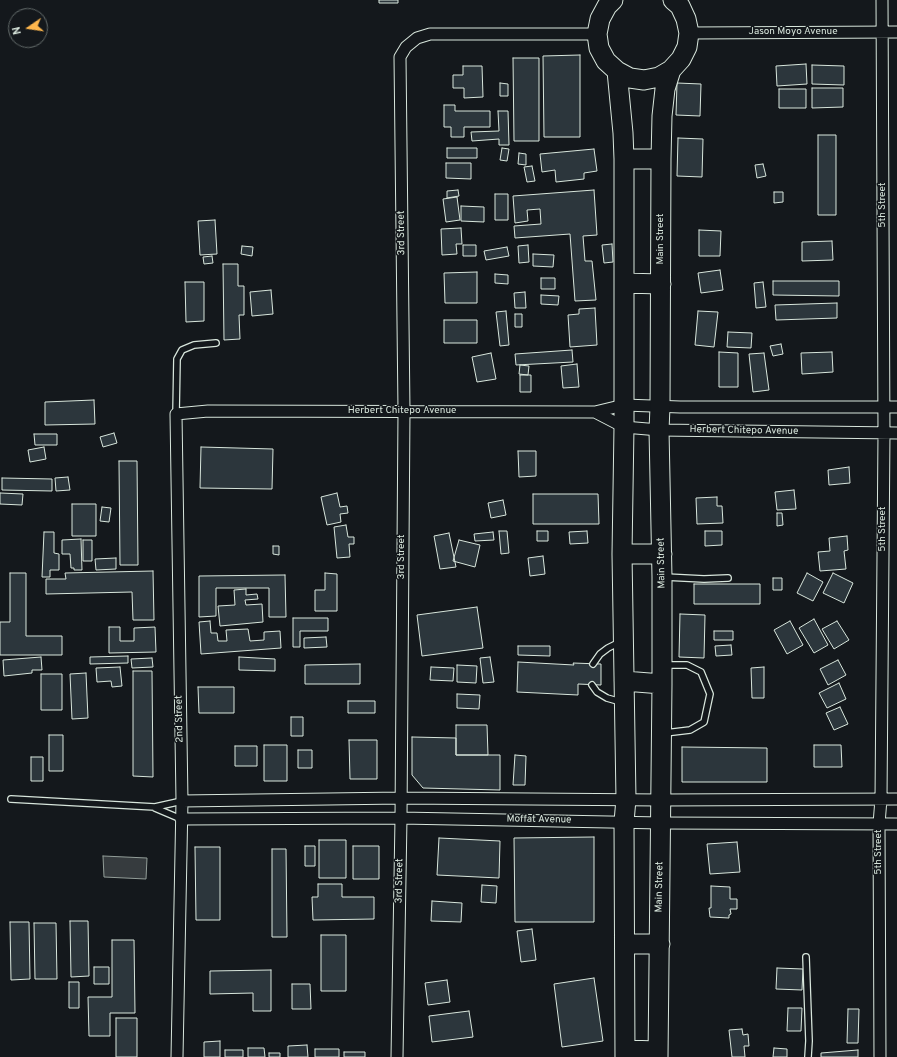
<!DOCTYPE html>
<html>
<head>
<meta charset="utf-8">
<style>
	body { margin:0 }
	#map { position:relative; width:897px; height:1057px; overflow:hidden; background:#14181c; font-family:Overpass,sans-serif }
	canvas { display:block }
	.north { position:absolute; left:8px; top:8px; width:40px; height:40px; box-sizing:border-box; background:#14181c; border:1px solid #626a69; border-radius:50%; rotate:257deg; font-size:11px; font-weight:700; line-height:16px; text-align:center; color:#d8e6dc }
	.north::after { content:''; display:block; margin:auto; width:14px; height:18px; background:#ffb74d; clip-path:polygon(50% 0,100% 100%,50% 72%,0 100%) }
</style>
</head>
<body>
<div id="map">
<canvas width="897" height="1057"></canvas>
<div class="north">N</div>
</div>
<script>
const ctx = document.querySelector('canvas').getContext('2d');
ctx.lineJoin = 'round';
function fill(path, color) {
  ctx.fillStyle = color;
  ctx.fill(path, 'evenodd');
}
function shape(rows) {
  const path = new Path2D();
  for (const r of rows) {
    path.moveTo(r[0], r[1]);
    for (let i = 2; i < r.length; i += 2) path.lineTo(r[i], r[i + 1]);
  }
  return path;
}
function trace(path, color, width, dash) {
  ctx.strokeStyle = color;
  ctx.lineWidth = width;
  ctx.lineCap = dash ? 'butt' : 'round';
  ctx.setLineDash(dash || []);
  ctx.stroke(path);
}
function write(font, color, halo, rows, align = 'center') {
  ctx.font = font + ' Overpass,sans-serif';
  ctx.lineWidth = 3;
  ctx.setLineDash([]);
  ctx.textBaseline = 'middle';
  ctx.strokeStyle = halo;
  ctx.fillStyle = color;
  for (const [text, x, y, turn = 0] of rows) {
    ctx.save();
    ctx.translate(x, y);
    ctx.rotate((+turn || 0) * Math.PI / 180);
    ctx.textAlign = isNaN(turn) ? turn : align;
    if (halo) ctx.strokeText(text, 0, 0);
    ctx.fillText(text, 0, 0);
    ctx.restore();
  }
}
const water = shape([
	[103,856,147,858,146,879,104,877,103,856]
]);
fill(water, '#363b3e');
trace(water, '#939e99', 1);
const building = shape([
	[379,0,398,0,398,3,379,3,379,0],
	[580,55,580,137,544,137,543,56,580,55],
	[513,58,539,58,539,141,514,141,513,58],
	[806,64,807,84,777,86,776,66,806,64],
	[812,65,844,66,844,85,812,84,812,65],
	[463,66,482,66,483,97,464,98,464,88,453,88,453,75,463,75,463,66],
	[500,83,508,84,508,96,500,96,500,83],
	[677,83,701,84,700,116,676,115,677,83],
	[812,88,843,88,843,107,812,108,812,88],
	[779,89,806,89,806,108,779,108,779,89],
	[444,105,455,105,455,111,490,111,490,127,464,127,464,137,451,137,451,127,444,127,444,105],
	[498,111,508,111,509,145,499,145,499,139,472,141,471,132,499,131,498,111],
	[818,135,836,135,836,215,818,215,818,135],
	[678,138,703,139,702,177,677,176,678,138],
	[447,148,477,148,477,158,447,158,447,148],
	[502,148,509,149,507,161,500,160,502,148],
	[594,149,597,171,584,173,584,179,556,182,555,170,542,172,540,154,594,149],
	[519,153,526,154,526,165,518,164,519,153],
	[446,163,471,163,471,179,446,178,446,163],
	[763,164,766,176,757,178,755,165,763,164],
	[532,166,535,181,527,182,524,167,532,166],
	[458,190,459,196,447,198,447,191,458,190],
	[594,190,597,235,583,236,585,261,592,261,596,300,575,301,570,234,515,238,514,226,541,224,540,209,527,210,528,221,515,223,513,196,594,190],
	[774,192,783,192,783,202,774,203,774,192],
	[495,194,508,194,508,220,495,220,495,194],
	[457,197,460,220,446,222,443,199,457,197],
	[461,206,484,207,484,222,461,221,461,206],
	[215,220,217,254,200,255,198,221,215,220],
	[461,228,462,244,456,244,457,254,442,255,441,229,461,228],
	[699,230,721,231,720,256,699,256,699,230],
	[832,241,833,260,802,261,802,242,832,241],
	[612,244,613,262,604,263,602,245,612,244],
	[463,245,476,245,476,256,463,256,463,245],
	[528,245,529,262,519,263,518,246,528,245],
	[242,246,253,247,252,256,241,254,242,246],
	[507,247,509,256,486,260,484,251,507,247],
	[533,254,554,255,553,267,533,266,533,254],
	[212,256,213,263,204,264,203,257,212,256],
	[223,264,238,264,238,286,244,286,244,315,239,315,240,339,224,340,223,264],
	[720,270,723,290,701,293,698,273,720,270],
	[477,272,477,303,445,303,444,273,477,272],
	[495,274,508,275,508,284,495,283,495,274],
	[541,278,555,278,555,289,541,289,541,278],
	[773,281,839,281,839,296,773,295,773,281],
	[185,282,204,282,204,321,186,322,185,282],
	[763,282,766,307,756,308,754,283,763,282],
	[271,290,273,314,252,316,250,292,271,290],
	[525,292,526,308,515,308,514,293,525,292],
	[541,295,559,296,558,305,541,304,541,295],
	[837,303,837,318,776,320,775,305,837,303],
	[595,308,597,345,570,347,568,315,579,314,579,309,595,308],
	[506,311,509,345,500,346,496,312,506,311],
	[698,311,718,312,714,347,695,345,698,311],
	[515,314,522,314,522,327,515,327,515,314],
	[444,320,477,320,477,343,444,343,444,320],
	[728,332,752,333,751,348,727,347,728,332],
	[781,344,783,354,773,356,770,346,781,344],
	[572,350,573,362,516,365,515,354,572,350],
	[719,352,738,353,738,387,719,387,719,352],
	[832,352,833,372,802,374,801,353,832,352],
	[491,353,496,379,477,382,472,357,491,353],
	[764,353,769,390,753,392,749,354,764,353],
	[577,364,579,387,563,388,561,366,577,364],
	[520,365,529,366,528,375,519,374,520,365],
	[520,375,531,375,531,392,520,392,520,375],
	[94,400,95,424,45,425,45,402,94,400],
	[114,433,117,443,103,447,100,437,114,433],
	[34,434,57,434,57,445,35,445,34,434],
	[44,447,46,459,30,462,28,450,44,447],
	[201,447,273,449,272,489,200,488,201,447],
	[518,451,536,451,536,476,519,477,518,451],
	[119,461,137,461,138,565,120,565,119,461],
	[849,467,850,483,829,485,828,470,849,467],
	[68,477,70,490,56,491,55,478,68,477],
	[2,478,52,479,52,491,2,490,2,478],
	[794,490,796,509,777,510,775,492,794,490],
	[0,493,23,494,22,505,0,504,0,493],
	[337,493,340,507,347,506,348,513,340,514,341,522,327,525,321,497,337,493],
	[533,494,598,494,599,524,533,524,533,494],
	[717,497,717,506,722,506,723,523,697,524,696,498,717,497],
	[503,500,506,515,491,518,488,503,503,500],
	[72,504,96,504,96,536,72,536,72,504],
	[102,507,111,508,109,522,100,521,102,507],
	[777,513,782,513,783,525,777,526,777,513],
	[346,525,348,537,354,537,354,544,349,544,350,557,337,558,334,527,346,525],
	[499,531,507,531,509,553,501,554,499,531],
	[537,531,548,531,548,541,537,541,537,531],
	[587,531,588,543,570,544,569,532,587,531],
	[705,531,722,531,722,545,705,546,705,531],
	[44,532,54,532,54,553,59,554,59,570,50,570,50,577,42,577,44,532],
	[493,532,494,540,475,541,474,534,493,532],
	[449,533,456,567,440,569,434,536,449,533],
	[847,536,848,550,844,551,846,569,820,571,818,552,830,551,829,538,847,536],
	[81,539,82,570,74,570,74,568,71,568,70,554,62,554,62,540,81,539],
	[83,540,92,540,92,561,83,561,83,540],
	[459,540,480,545,475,567,453,561,459,540],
	[273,546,279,546,279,555,273,554,273,546],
	[543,556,545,574,530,576,528,558,543,556],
	[116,558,116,569,96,570,95,559,116,558],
	[153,571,154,620,133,620,132,592,46,594,46,579,66,579,65,573,153,571],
	[10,573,26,573,26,636,62,636,62,655,0,655,0,622,10,622,10,573],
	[325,573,337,574,337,611,315,611,315,590,325,590,325,573],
	[807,573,823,582,813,601,797,593,807,573],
	[833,573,853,583,844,603,823,593,833,573],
	[285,575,286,617,269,617,269,588,216,588,216,616,199,617,199,576,285,575],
	[773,578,782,578,782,590,773,590,773,578],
	[694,584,760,584,760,604,694,604,694,584],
	[246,589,246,595,257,594,258,599,245,600,246,605,262,604,263,622,220,626,218,606,235,605,234,590,246,589],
	[477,607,483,648,422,656,417,615,477,607],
	[680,614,705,615,704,658,679,657,680,614],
	[293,618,328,618,328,631,300,631,300,647,293,647,293,618],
	[814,619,828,645,814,653,799,628,814,619],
	[210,621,211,633,217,633,218,641,227,641,226,630,248,629,250,641,264,640,264,632,280,631,281,648,201,654,199,622,210,621],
	[790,621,803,645,787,654,774,630,790,621],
	[837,621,849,640,834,649,822,629,837,621],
	[109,627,120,627,120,641,134,641,134,628,155,627,156,652,109,653,109,627],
	[714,631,733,631,733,640,714,640,714,631],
	[326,637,327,647,304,648,304,638,326,637],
	[731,645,732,655,716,656,715,646,731,645],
	[518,646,550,646,550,656,518,655,518,646],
	[128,656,128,663,90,664,90,657,128,656],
	[41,657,42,670,32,670,32,673,4,676,3,660,41,657],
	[239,657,275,659,275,671,239,670,239,657],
	[490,657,494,682,483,683,480,658,490,657],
	[152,658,153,667,132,668,131,659,152,658],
	[838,660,846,675,828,685,820,669,838,660],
	[518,662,574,665,573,663,601,664,601,685,578,684,578,695,517,692,518,662],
	[360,664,360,684,305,684,305,665,360,664],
	[457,665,477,666,476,683,457,682,457,665],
	[120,667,122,686,112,687,111,681,97,682,96,668,120,667],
	[431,667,454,668,453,681,430,680,431,667],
	[764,667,764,698,752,698,751,668,764,667],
	[133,671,152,671,153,777,133,776,133,671],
	[86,673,88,718,72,719,70,674,86,673],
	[41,674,62,674,62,710,41,710,41,674],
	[839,683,846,699,827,708,819,693,839,683],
	[198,687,234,687,234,713,199,713,198,687],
	[457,694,480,695,479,709,457,708,457,694],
	[348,701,375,701,375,713,348,713,348,701],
	[840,707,848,724,834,730,826,713,840,707],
	[291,717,303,717,303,736,291,736,291,717],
	[456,725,487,725,488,755,456,755,456,725],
	[49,735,63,735,63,771,49,771,49,735],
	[412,737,456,738,456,755,500,755,500,790,423,788,412,775,412,737],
	[349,740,377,740,377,779,350,779,349,740],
	[264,745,287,745,287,781,264,781,264,745],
	[814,745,841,745,842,767,814,767,814,745],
	[235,746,257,746,257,766,235,766,235,746],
	[682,747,767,748,767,782,682,782,682,747],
	[298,750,312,750,312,768,298,768,298,750],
	[515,755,526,756,525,785,513,785,515,755],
	[31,757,43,757,43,781,31,781,31,757],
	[594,837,594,922,515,922,514,838,594,837],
	[439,838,500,841,499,878,437,875,439,838],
	[319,840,346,840,346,878,319,878,319,840],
	[737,842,740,872,710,874,707,844,737,842],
	[305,846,315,846,315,866,305,866,305,846],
	[353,846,379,846,379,879,353,879,353,846],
	[195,847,220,847,220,920,196,920,195,847],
	[272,849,286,849,287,937,272,937,272,849],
	[318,884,342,884,342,897,374,897,374,919,313,920,312,897,318,897,318,884],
	[482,885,497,886,496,903,481,902,482,885],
	[711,886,730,887,730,899,737,899,737,909,730,909,731,914,729,915,729,918,710,917,709,908,711,908,711,886],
	[432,901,462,903,461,922,431,921,432,901],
	[70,921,88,921,89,976,71,977,70,921],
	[10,922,29,922,30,979,11,980,10,922],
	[34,923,56,923,57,979,35,979,34,923],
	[532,929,536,960,521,962,517,931,532,929],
	[321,935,346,935,346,991,321,991,321,935],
	[112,940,134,940,135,1013,110,1013,110,1036,89,1036,88,997,112,997,112,940],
	[94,967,109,967,109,984,94,984,94,967],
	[777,968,803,969,802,990,776,989,777,968],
	[271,970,271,1011,253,1011,253,993,210,994,210,971,271,970],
	[594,978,603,1041,562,1047,554,984,594,978],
	[447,980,450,1002,428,1005,425,983,447,980],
	[69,982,79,982,79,1008,69,1008,69,982],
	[292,984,310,984,311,1009,292,1009,292,984],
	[788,1008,802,1008,801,1031,787,1031,788,1008],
	[848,1009,859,1009,858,1043,847,1043,848,1009],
	[469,1011,473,1037,432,1042,429,1016,469,1011],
	[116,1018,137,1018,137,1057,116,1057,116,1018],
	[742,1029,743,1035,748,1034,749,1046,744,1046,745,1057,732,1057,729,1030,742,1029],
	[220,1041,220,1057,204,1057,204,1042,220,1041],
	[307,1045,308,1057,288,1057,288,1046,307,1045],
	[248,1048,264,1048,265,1057,248,1057,248,1048],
	[774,1048,787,1049,787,1057,773,1057,774,1048],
	[315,1049,339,1049,339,1057,315,1057,315,1049],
	[225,1050,243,1050,243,1057,225,1057,225,1050],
	[858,1050,858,1057,821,1057,821,1053,858,1050],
	[344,1052,365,1052,365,1057,344,1057,344,1052],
	[269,1053,280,1053,280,1057,269,1057,269,1053]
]);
fill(building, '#2c363c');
trace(building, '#d8e6dc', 1);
const lane = shape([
	[176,414,177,359,182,350,194,345,216,343],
	[665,577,704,579,728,578],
	[593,664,600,654,608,648,620,642],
	[664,665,687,665,701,672,710,694,704,722,690,730,665,733],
	[592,685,597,692,607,698,621,702],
	[11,799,155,807,182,801],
	[155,808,181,819],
	[806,957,809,1041,808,1057]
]);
const street = shape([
	[689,33,897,32],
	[595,412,624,427,659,430,897,433],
	[182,801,401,798,661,800,897,799],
	[181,819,401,818,661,823,897,824],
	[177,1057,182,801,176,414,208,411,595,412,624,405,680,407,897,407],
	[397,1057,401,818,404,411,400,57,406,47,417,38,430,34,597,34],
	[880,1057,879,824,881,799,884,433,882,0]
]);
const highway = shape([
	[613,0,607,6,600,19,597,34,599,48,606,61,617,71,630,78,644,80,659,77,671,70,681,59,687,47,689,33,686,19,680,6,673,0],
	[617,71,623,133,624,159,624,427,622,554,626,799,624,822,625,1057],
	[624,159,661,159],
	[624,283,661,284],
	[622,554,662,554],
	[624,681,662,684],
	[625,944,660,944],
	[625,1050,658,1051],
	[658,1057,662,684,662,577,659,430,660,407,661,159,662,116,665,89,671,70]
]);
trace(lane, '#d8e6dc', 8);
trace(street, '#d8e6dc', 13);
trace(highway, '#d8e6dc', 21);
trace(lane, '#14181c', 5.5);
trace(street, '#14181c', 11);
trace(highway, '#14181c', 19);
write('10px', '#d8e6dc', '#14181c', [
	["Jason Moyo Avenue",793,32],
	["5th Street",883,205,-90],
	["3rd Street",402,233,-91],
	["Main Street",661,239,-90],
	["Herbert Chitepo Avenue",402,411],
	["Herbert Chitepo Avenue",744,431,1],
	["5th Street",883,529,-90],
	["3rd Street",402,557,-90],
	["Main Street",662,563,-91],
	["2nd Street",180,719,-91],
	["Moffat Avenue",539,820,1],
	["5th Street",879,852,-90],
	["3rd Street",400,881,-89],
	["Main Street",660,887,-89]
]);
</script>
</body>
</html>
